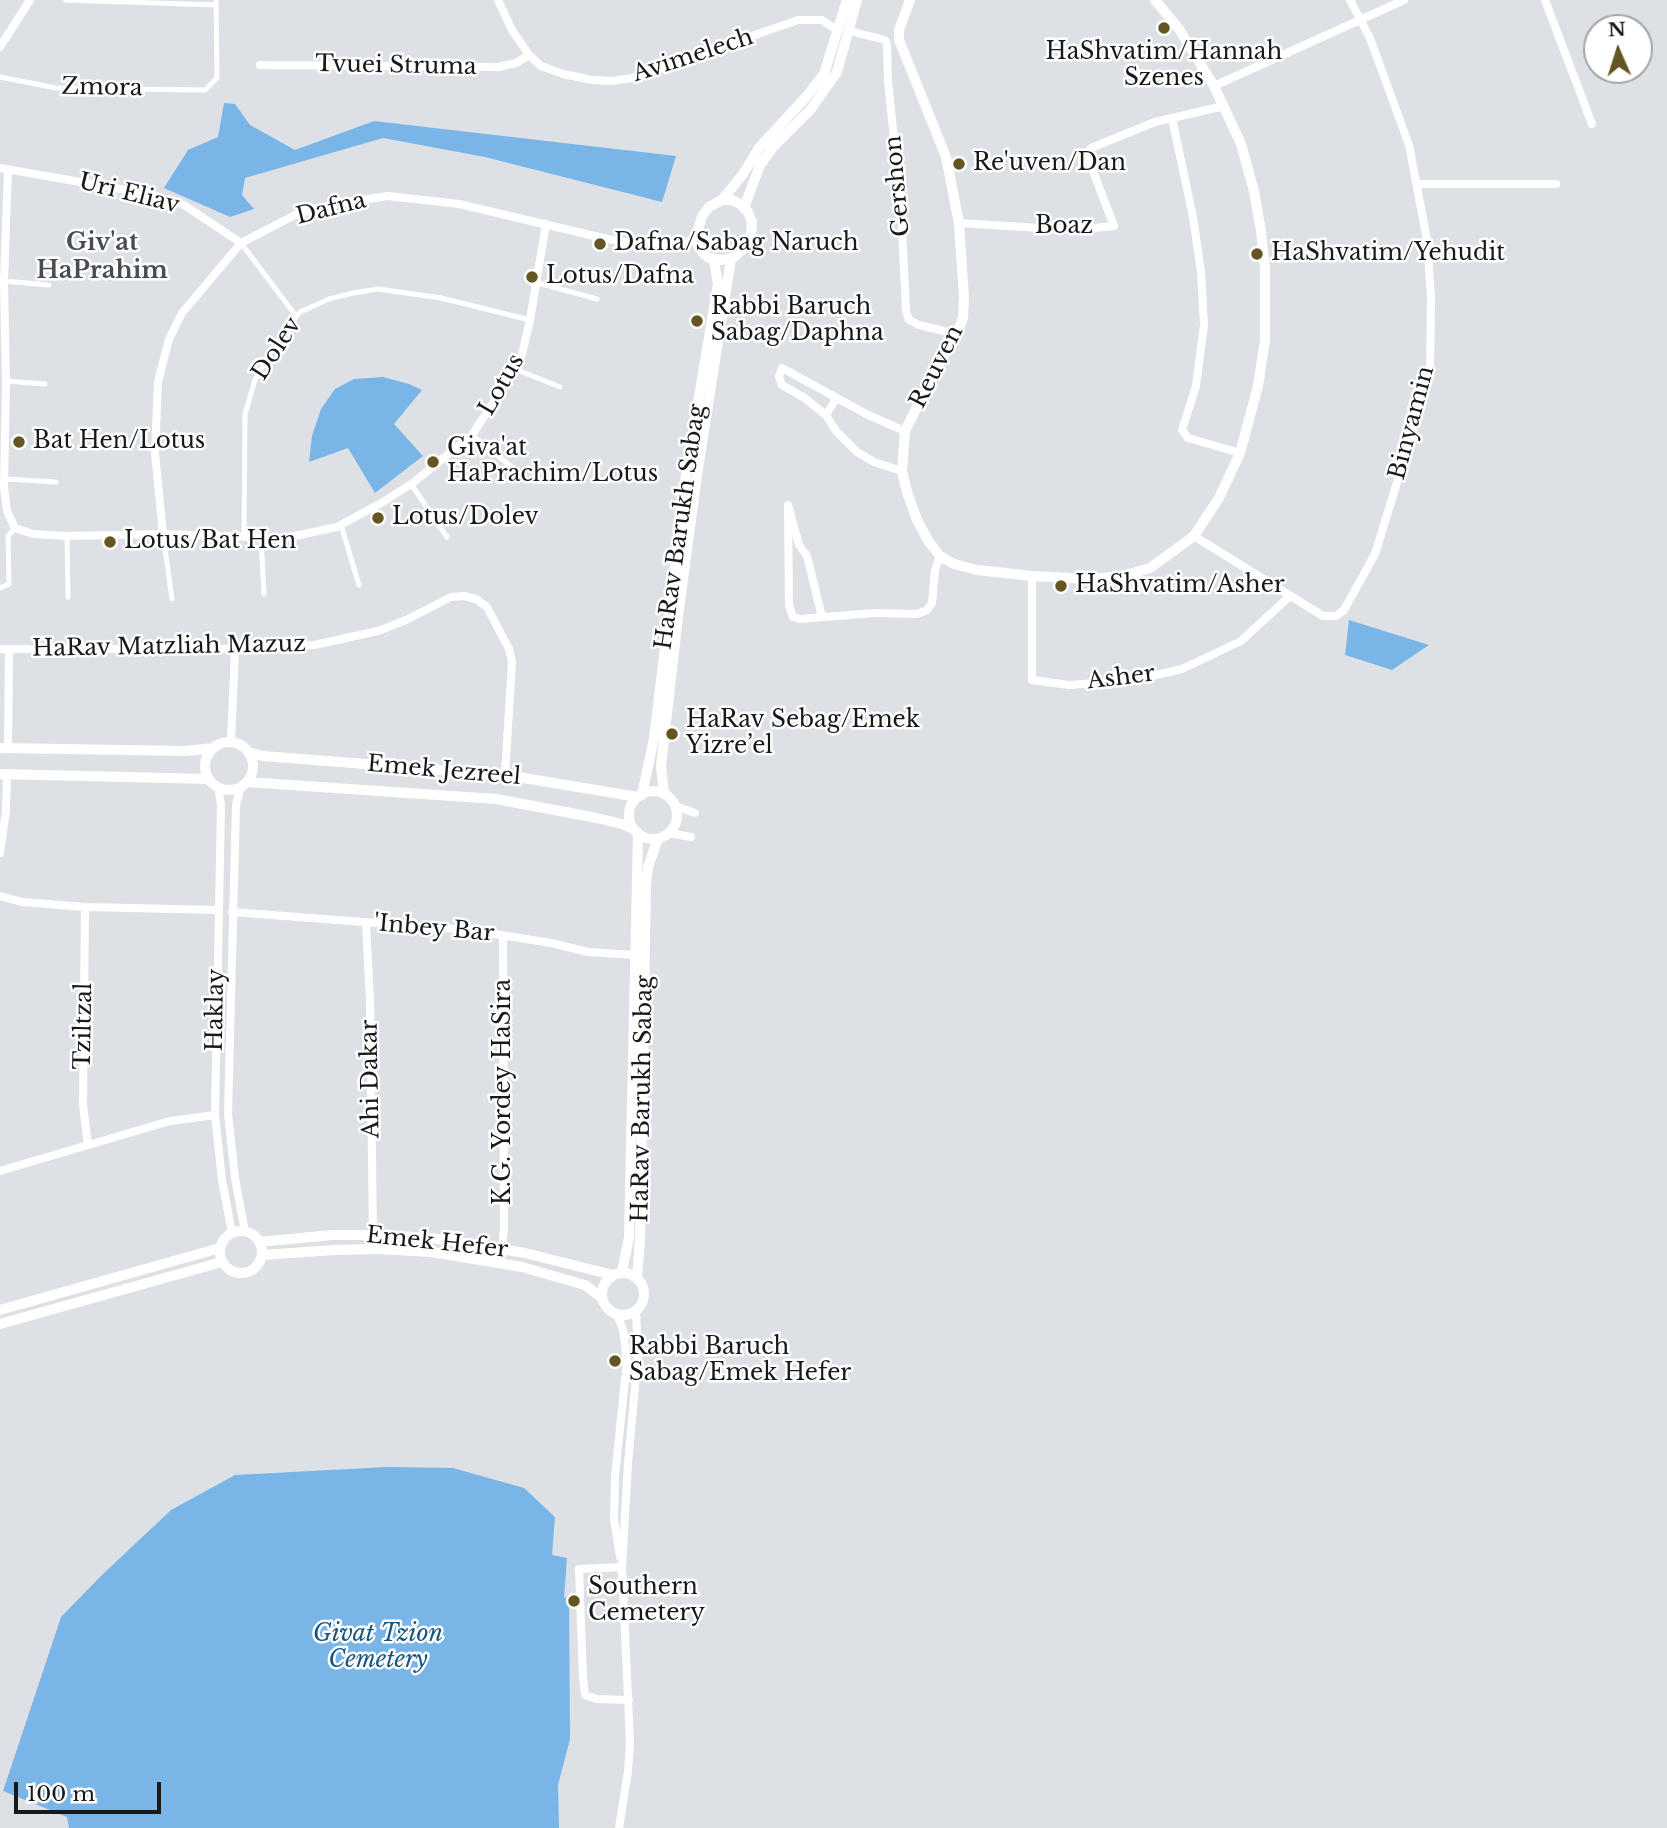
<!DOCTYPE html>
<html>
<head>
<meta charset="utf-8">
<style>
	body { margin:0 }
	#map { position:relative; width:1667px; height:1828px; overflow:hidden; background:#dde1e5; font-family:"Libre Baskerville",serif }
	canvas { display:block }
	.north { position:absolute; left:1583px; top:14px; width:70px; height:70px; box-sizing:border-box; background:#fff; border:2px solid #a3a3a4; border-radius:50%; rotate:357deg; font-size:19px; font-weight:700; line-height:28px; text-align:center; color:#18191b }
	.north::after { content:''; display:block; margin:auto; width:24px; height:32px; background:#645623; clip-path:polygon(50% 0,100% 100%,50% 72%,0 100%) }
	.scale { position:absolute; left:14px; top:1782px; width:147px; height:32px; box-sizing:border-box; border:4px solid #18191b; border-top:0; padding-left:9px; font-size:21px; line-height:24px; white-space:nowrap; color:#18191b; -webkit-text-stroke:5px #fff; paint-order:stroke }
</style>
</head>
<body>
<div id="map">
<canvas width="1667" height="1828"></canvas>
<div class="north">N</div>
<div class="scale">100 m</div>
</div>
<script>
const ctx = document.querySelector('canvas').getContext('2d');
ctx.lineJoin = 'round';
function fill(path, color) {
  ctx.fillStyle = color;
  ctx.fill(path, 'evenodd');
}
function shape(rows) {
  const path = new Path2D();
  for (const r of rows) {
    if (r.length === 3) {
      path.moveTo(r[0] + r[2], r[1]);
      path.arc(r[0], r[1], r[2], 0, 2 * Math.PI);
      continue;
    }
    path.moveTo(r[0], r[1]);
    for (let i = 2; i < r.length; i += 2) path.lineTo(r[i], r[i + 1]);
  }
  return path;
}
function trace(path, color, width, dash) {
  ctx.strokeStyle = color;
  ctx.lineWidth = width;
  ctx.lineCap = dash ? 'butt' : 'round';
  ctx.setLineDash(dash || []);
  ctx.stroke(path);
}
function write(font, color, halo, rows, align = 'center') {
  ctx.font = font + ' "Libre Baskerville",serif';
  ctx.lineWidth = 5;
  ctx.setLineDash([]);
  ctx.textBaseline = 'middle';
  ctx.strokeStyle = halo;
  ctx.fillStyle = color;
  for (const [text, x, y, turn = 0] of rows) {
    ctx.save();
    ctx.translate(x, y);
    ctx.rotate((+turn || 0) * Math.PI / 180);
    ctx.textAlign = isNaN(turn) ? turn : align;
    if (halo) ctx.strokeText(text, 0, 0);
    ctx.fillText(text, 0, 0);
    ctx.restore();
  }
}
fill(shape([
	[224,103,235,104,250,125,295,150,374,121,676,156,662,202,485,157,383,138,245,178,242,195,254,209,230,217,164,188,188,150,218,137],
	[383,377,409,384,422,390,394,424,423,456,375,493,348,448,309,462,312,436,321,409,335,389,354,379],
	[1349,620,1429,645,1392,670,1345,655],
	[387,1467,453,1468,524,1488,555,1517,552,1555,567,1558,564,1598,569,1596,570,1739,558,1785,559,1828,69,1828,67,1817,3,1791,61,1617,101,1576,171,1510,235,1475]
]), '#79b5e6');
trace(shape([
	[65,0,216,5],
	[0,77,56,88,205,90,217,78,216,0],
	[241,243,296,316],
	[4,281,49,285],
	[538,283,597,299],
	[515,369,560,387],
	[6,381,45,384],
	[472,435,518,472],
	[5,479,56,482],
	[411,484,447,537],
	[341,525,359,585],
	[163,534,172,599],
	[67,536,68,597],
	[244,537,245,414,255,380,273,347,300,312,329,299,353,293,378,289,441,298,530,320],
	[261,538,264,594],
	[0,588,9,584,8,536,15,528]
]), '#fff', 5);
trace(shape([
	[498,0,512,30,529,55,541,66,563,74,592,80,612,81,632,78,798,20,822,20,838,31],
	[1545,0,1592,124],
	[850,31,885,40,887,44,888,81,901,207,906,311,909,320,919,325,957,334],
	[0,47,30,0],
	[260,65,498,67,516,63,529,55],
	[1214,86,1404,0],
	[1172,118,1193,217,1201,272,1204,325,1196,386,1182,430,1188,438,1240,453],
	[0,168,149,194,184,205,241,243],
	[8,170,4,281,6,385,4,487,7,511,15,528,33,534,67,536,163,534,285,538,337,527,383,502,414,482,472,435,515,369,522,354,530,320,546,224],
	[1417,184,1556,184],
	[959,223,1072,230,1114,226,1090,163,1091,148,1155,122,1224,106],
	[836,399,826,415,803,397,782,385,779,377,782,368,868,415,905,431],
	[826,415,836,431,857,452,874,462,902,471],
	[163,534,155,453,158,382,169,339,182,313,241,243,297,214,340,203,388,196,459,204,603,238,637,244,673,244,697,240],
	[1194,536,1323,616,1336,616,1344,610,1375,554,1430,375,1431,298,1427,240,1409,145,1370,38,1350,0],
	[1032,576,1032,680,1069,685,1134,680,1182,669,1241,641,1290,596],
	[822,617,807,556,799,545,788,505,789,605,793,617,800,619,875,613,917,614,927,610,932,603,935,570,940,556],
	[0,649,235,649,314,645,378,631,406,620,451,597,464,596,476,599,487,607,509,649,512,661,505,775],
	[231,742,235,649],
	[8,748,9,649],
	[218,786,221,805,215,1115,222,1180,232,1233],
	[241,786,236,805,228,1114,235,1178,245,1232],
	[675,806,695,813],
	[669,833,691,837],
	[0,853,6,811,7,774],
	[0,896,22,902,85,907,218,910],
	[85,907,83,1105,88,1145],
	[232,912,469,930,551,943,588,952,635,955],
	[366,923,370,1001,373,1235],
	[0,1171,170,1121,215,1115],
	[502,1249,504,1229,503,935],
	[617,1314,623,1329,627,1361,615,1476,614,1519,620,1557],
	[622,1567,579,1569,583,1678,585,1695,597,1699,629,1700],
	[619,1828,628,1771,630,1742,622,1567,628,1463,638,1355,636,1311]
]), '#fff', 8);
trace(shape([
	[910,0,899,30,899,40,946,157,959,223,964,298,963,318,957,334,935,371,905,431,902,471,907,492,917,520,929,542,940,556,954,564,977,570,1032,576,1090,579,1123,576,1150,568,1194,536,1219,498,1240,453,1258,386,1265,340,1265,269,1261,231,1254,191,1241,144,1214,86,1179,29,1155,0],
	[722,200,743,174,759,148,806,97,824,74,847,0],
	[722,200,732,200,740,204,748,212,752,222,751,234,744,248,734,257,722,260,709,258,702,252,698,246,697,234,702,216,709,207,722,200],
	[744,208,760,165,773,147,811,109,837,72,857,0],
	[229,766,24],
	[0,748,186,751,214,748],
	[248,752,263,756,505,775,638,797],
	[0,774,209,779],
	[247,782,496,799,597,818,622,824,635,830],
	[653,815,24],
	[664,794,661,766,678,617,697,475,731,259],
	[642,795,654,738,686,474,718,284,714,260],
	[241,1252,21],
	[259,1242,332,1235,378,1235,432,1238,525,1253,613,1275],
	[262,1255,335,1250,377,1249,431,1252,522,1267,585,1285,602,1298],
	[622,1272,629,1238,638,833],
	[623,1294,21],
	[637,1278,640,1240,646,884,648,867,658,838],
	[0,1310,220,1248],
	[0,1324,222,1262]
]), '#fff', 10);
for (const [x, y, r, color] of [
	[1164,28,7,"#645623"],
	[959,164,7,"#645623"],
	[600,244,7,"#645623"],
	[1257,254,7,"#645623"],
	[532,277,7,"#645623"],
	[697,321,7,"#645623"],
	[19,442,7,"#645623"],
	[433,462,7,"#645623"],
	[378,518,7,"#645623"],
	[110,542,7,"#645623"],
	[1061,586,7,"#645623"],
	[672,734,7,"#645623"],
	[615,1361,7,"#645623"],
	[574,1601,7,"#645623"]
]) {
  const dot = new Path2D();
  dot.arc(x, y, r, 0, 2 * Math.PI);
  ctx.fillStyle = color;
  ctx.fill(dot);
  trace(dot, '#fff', 2.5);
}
write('23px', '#18191b', '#fff', [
	["HaShvatim/Hannah",1164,53,"center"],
	["Szenes",1164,79,"center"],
	["Re'uven/Dan",973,164],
	["Dafna/Sabag Naruch",614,244],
	["HaShvatim/Yehudit",1271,254],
	["Lotus/Dafna",546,277],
	["Rabbi Baruch",711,308],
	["Sabag/Daphna",711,334],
	["Bat Hen/Lotus",33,442],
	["Giva'at",447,449],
	["HaPrachim/Lotus",447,475],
	["Lotus/Dolev",392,518],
	["Lotus/Bat Hen",124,542],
	["HaShvatim/Asher",1075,586],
	["HaRav Sebag/Emek",686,721],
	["Yizre’el",686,747],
	["Rabbi Baruch",629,1348],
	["Sabag/Emek Hefer",629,1374],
	["Southern",588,1588],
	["Cemetery",588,1614]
], 'left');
write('23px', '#18191b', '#fff', [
	["Avimelech",693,56,-18],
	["Tvuei Struma",396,66,1],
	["Zmora",102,88,1],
	["Gershon",898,186,-95],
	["Uri Eliav",129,194,14],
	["Dafna",331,209,-14],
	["Boaz",1064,227],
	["Dolev",277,349,-57],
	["Reuven",937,367,-63],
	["Lotus",502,385,-60],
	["Binyamin",1412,423,-75],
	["HaRav Barukh Sabag",681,527,-82],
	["HaRav Matzliah Mazuz",169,647,-1],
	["Asher",1121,678,-7],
	["Emek Jezreel",444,771,5],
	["'Inbey Bar",434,929,5],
	["Haklay",216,1010,-89],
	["Tziltzal",84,1026,-89],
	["Ahi Dakar",371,1079,-91],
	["K.G. Yordey HaSira",504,1092,-90],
	["HaRav Barukh Sabag",643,1099,-89],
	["Emek Hefer",437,1243,6]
]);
write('italic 23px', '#155581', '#fff', [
	["Givat Tzion",378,1635],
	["Cemetery",378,1661]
]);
write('bold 24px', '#494c50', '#fff', [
	["Giv'at",102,243],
	["HaPrahim",102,271]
]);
</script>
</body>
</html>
